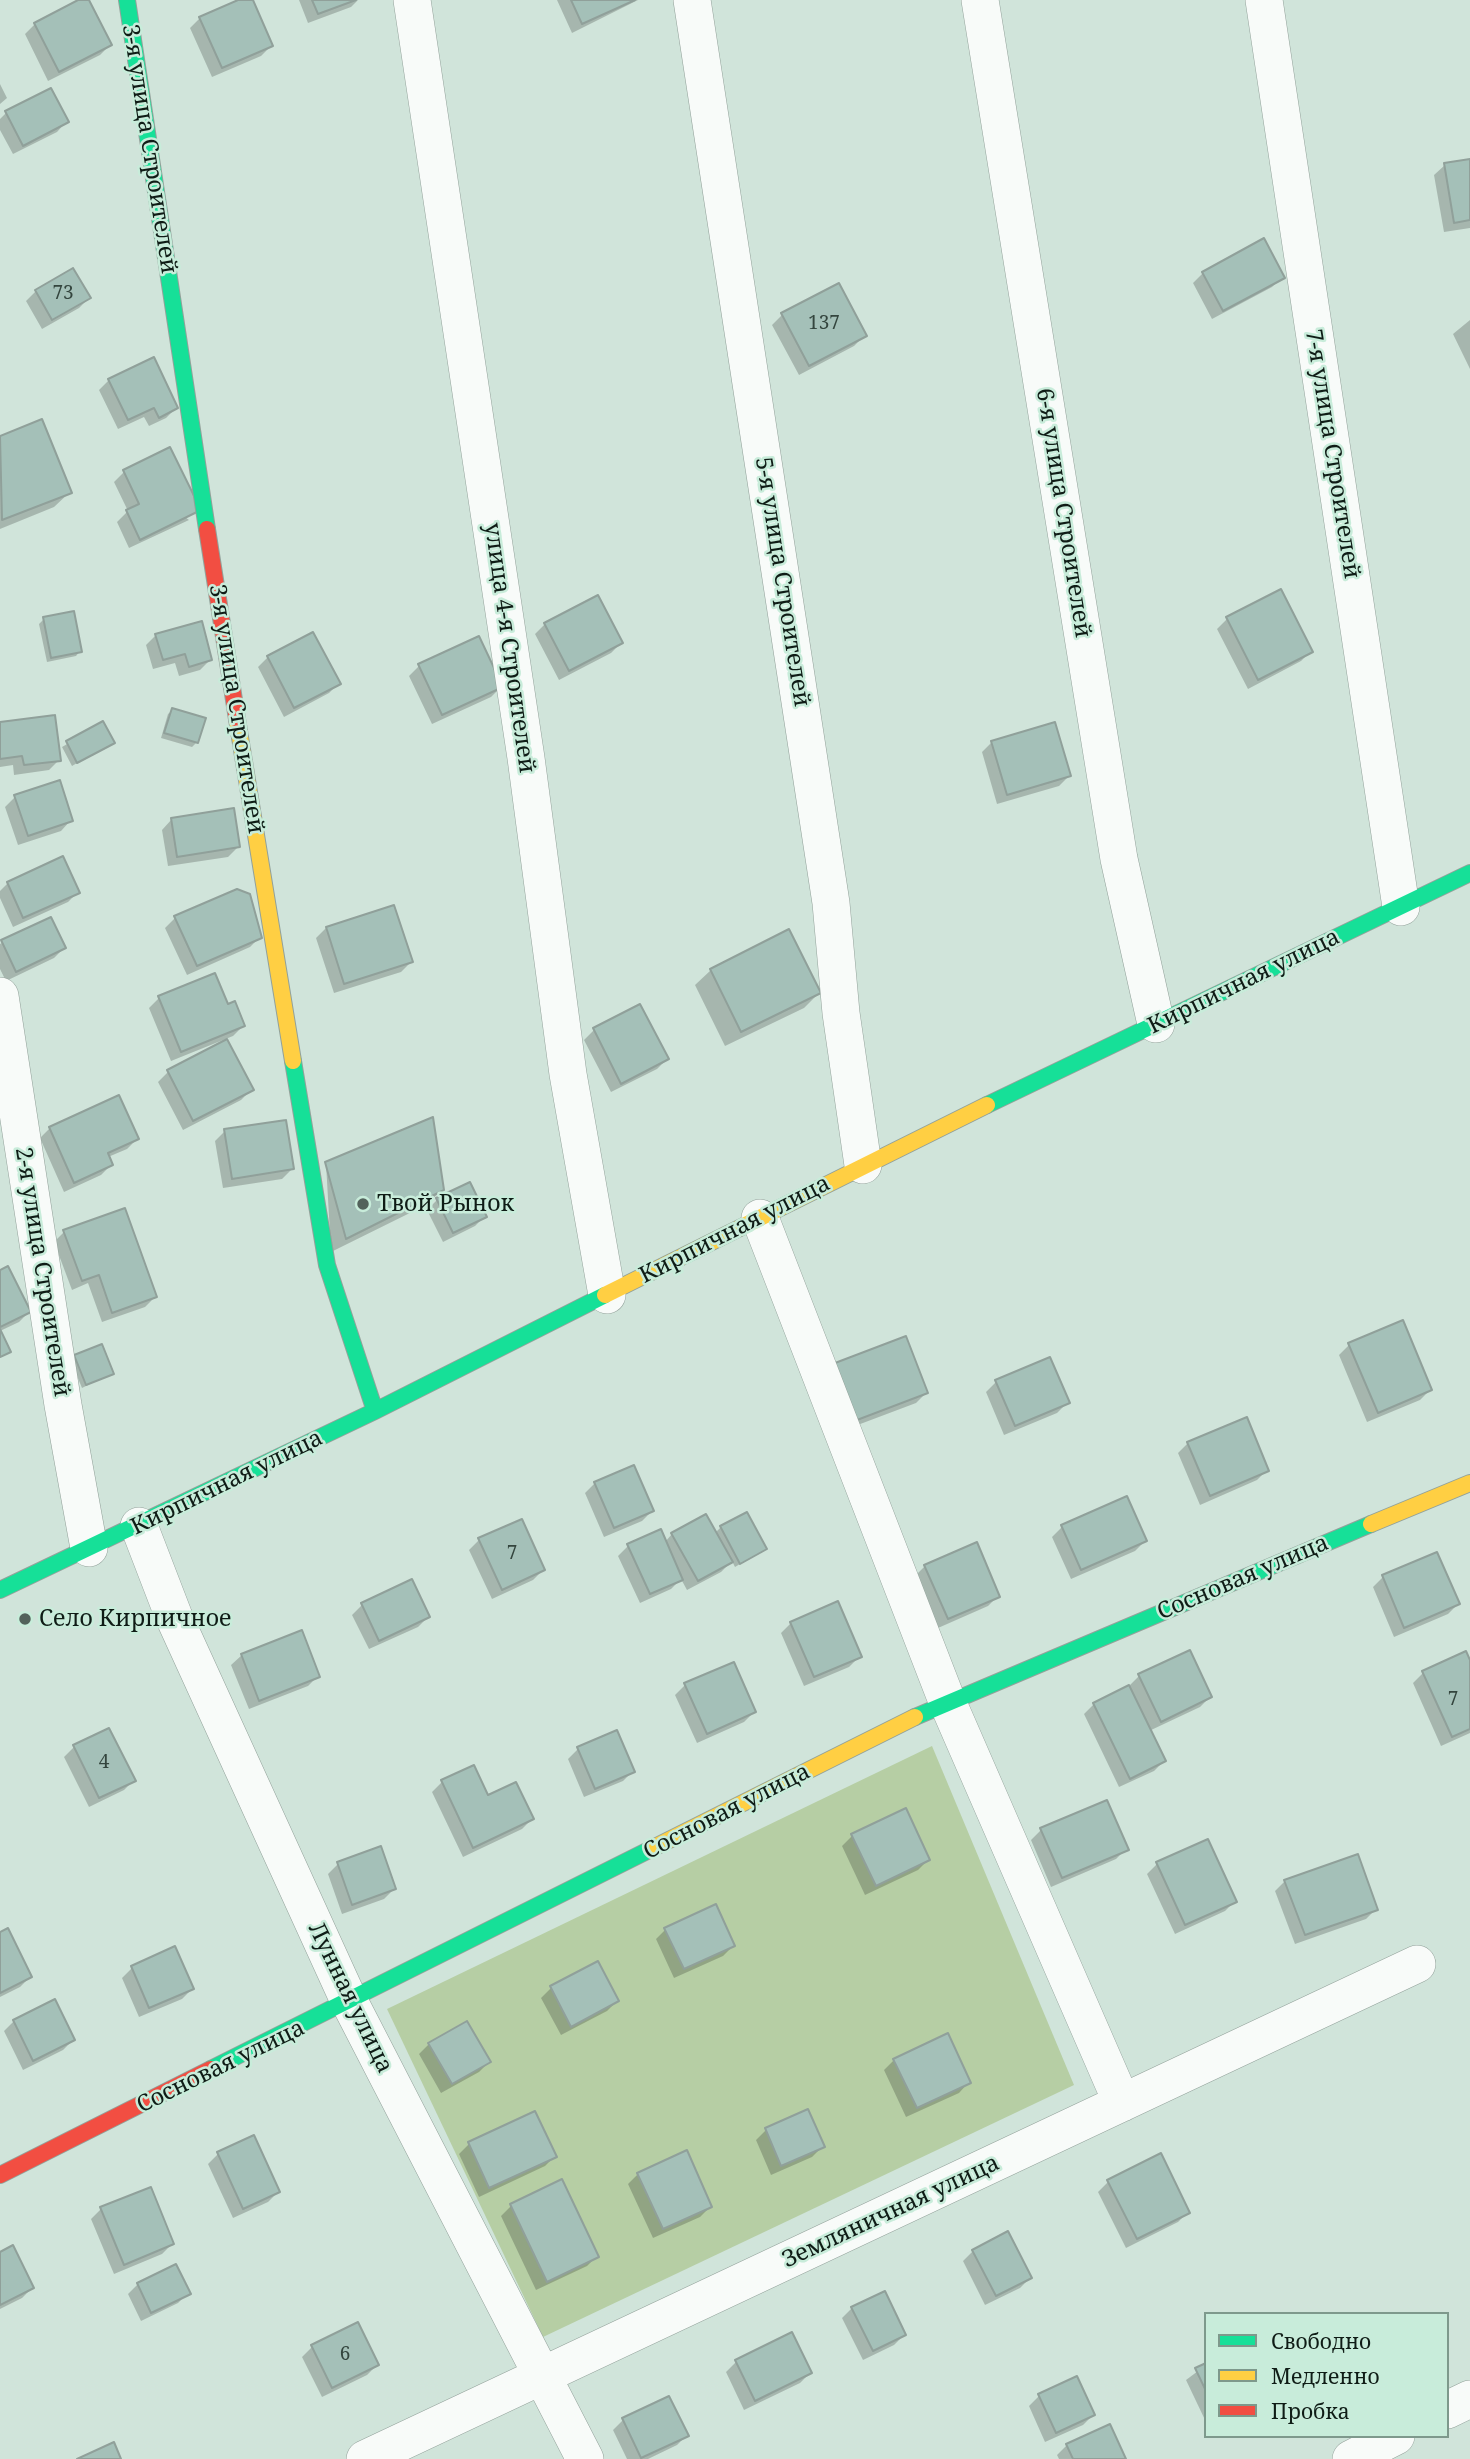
<!DOCTYPE html>
<html>
<head>
<meta charset="utf-8">
<style>
	body { margin:0 }
	#map { position:relative; width:1470px; height:2459px; overflow:hidden; background:#d0e4da; font-family:"Noto Serif",serif }
	canvas { display:block }
	.legend { position:absolute; left:1204px; top:2312px; width:245px; height:126px; box-sizing:border-box; background:#c8ecda; border:2px solid #7e998c; margin:0; padding:9px 12px; list-style:none; font-size:21px; color:#0f1c16 }
	.legend li { display:flex; align-items:center; gap:14px; height:35px }
	.legend b { width:35px; border:2px solid #7e998c }
</style>
</head>
<body>
<div id="map">
<canvas width="1470" height="2459"></canvas>
<ul class="legend">
<li><b style="height:9px;background:#16e098"></b>Свободно</li>
<li><b style="height:9px;background:#ffcf43"></b>Медленно</li>
<li><b style="height:9px;background:#f24e42"></b>Пробка</li>
</ul>
</div>
<script>
const ctx = document.querySelector('canvas').getContext('2d');
ctx.lineJoin = 'round';
function fill(path, color) {
  ctx.fillStyle = color;
  ctx.fill(path, 'evenodd');
}
function shape(rows) {
  const path = new Path2D();
  for (const r of rows) {
    path.moveTo(r[0], r[1]);
    for (let i = 2; i < r.length; i += 2) path.lineTo(r[i], r[i + 1]);
  }
  return path;
}
function trace(path, color, width, dash) {
  ctx.strokeStyle = color;
  ctx.lineWidth = width;
  ctx.lineCap = dash ? 'butt' : 'round';
  ctx.setLineDash(dash || []);
  ctx.stroke(path);
}
function write(font, color, halo, rows, align = 'center') {
  ctx.font = font + ' "Noto Serif",serif';
  ctx.lineWidth = 5;
  ctx.setLineDash([]);
  ctx.textBaseline = 'middle';
  ctx.strokeStyle = halo;
  ctx.fillStyle = color;
  for (const [text, x, y, turn = 0] of rows) {
    ctx.save();
    ctx.translate(x, y);
    ctx.rotate((+turn || 0) * Math.PI / 180);
    ctx.textAlign = isNaN(turn) ? turn : align;
    if (halo) ctx.strokeText(text, 0, 0);
    ctx.fillText(text, 0, 0);
    ctx.restore();
  }
}
fill(shape([
	[932,1746,1074,2085,543,2337,387,2009]
]), '#b6cea4');
fill(shape([
	[82,0,87,0,110,45,100,55,48,81,25,34,35,24],
	[243,0,251,0,271,46,261,56,212,77,190,28,200,18],
	[299,0,358,0,351,7,308,23],
	[557,0,638,0,572,33],
	[0,84,7,98,0,104],
	[6,113,66,122,57,132,13,154,0,130,0,119],
	[1470,161,1470,228,1444,232,1434,175,1445,165],
	[72,270,89,298,79,308,42,329,26,301,36,291],
	[1203,273,1282,277,1272,287,1212,319,1193,283],
	[782,315,864,336,854,346,799,375,772,325],
	[1470,320,1470,369,1453,334],
	[109,380,176,408,166,418,149,426,144,417,118,429,99,390],
	[41,422,70,492,54,507,0,529,0,438],
	[124,472,189,520,129,548,117,522,128,511,114,482],
	[44,619,80,651,76,656,47,662,39,624],
	[1227,619,1311,651,1301,661,1248,689,1217,629],
	[545,624,621,643,611,653,559,680,535,634],
	[156,635,210,660,200,670,179,676,175,663,153,669,146,645],
	[268,657,339,683,329,693,284,717,258,667],
	[419,666,501,687,491,697,432,724,409,676],
	[173,710,197,742,192,747,161,738,168,714],
	[0,724,59,760,49,770,14,775,13,765,0,767],
	[102,724,113,742,72,766,62,747],
	[992,742,1069,776,1059,786,997,804,982,752],
	[15,797,71,820,61,831,18,845,5,807],
	[172,819,238,847,228,857,168,866,162,830],
	[8,883,78,892,68,902,13,927,0,898,0,891],
	[175,918,260,937,250,947,187,975,165,928],
	[50,919,64,948,54,958,6,981,0,969,0,944],
	[326,928,411,962,401,972,334,993,316,938],
	[711,970,819,993,804,1008,725,1046,695,985],
	[159,998,227,1007,243,1026,233,1036,171,1061,149,1008],
	[639,1006,667,1059,657,1069,611,1092,584,1040,594,1030],
	[168,1072,251,1090,241,1100,183,1130,158,1082],
	[50,1128,137,1139,127,1149,108,1157,111,1165,101,1175,64,1192,40,1138],
	[225,1131,292,1169,282,1179,223,1188,215,1141],
	[326,1163,442,1190,426,1205,331,1252],
	[470,1184,485,1216,475,1226,443,1242,427,1210,437,1200],
	[64,1232,155,1297,145,1307,102,1322,88,1283,72,1290,54,1242],
	[0,1272,29,1312,19,1322,0,1331],
	[1349,1345,1430,1390,1420,1400,1367,1422,1339,1355],
	[75,1357,112,1373,82,1388,71,1361],
	[836,1365,926,1393,916,1403,847,1429],
	[996,1382,1067,1403,1057,1413,1004,1435,986,1392],
	[1188,1443,1267,1470,1257,1480,1200,1505,1178,1453],
	[595,1483,652,1511,642,1521,604,1537,585,1493],
	[721,1527,765,1549,735,1567,732,1561,721,1572,687,1590,681,1579,671,1589,640,1603,618,1556,628,1546,665,1542,672,1534,715,1533],
	[1062,1527,1145,1541,1135,1551,1071,1579,1052,1537],
	[479,1540,543,1570,533,1580,492,1599,469,1550],
	[925,1566,998,1596,988,1606,938,1628,915,1576],
	[1383,1577,1458,1604,1448,1614,1394,1637,1373,1587],
	[362,1605,428,1617,418,1627,369,1649,352,1615],
	[791,1623,859,1657,849,1667,804,1686,781,1633],
	[301,1632,318,1676,308,1686,249,1709,231,1665,242,1655],
	[1470,1665,1470,1733,1441,1746,1413,1683,1423,1673],
	[1139,1676,1210,1697,1200,1707,1149,1731,1164,1761,1154,1771,1119,1787,1084,1714,1094,1704,1129,1686],
	[685,1685,754,1712,744,1722,697,1743,675,1695],
	[74,1747,134,1780,124,1790,89,1807,64,1757],
	[578,1749,633,1771,623,1781,584,1797,568,1759],
	[442,1782,487,1798,532,1819,522,1829,463,1857,432,1792],
	[1041,1830,1126,1849,1116,1859,1051,1887,1031,1840],
	[852,1836,928,1860,918,1870,865,1895,842,1846],
	[338,1864,394,1889,384,1899,342,1914,328,1874],
	[1157,1864,1235,1901,1225,1911,1175,1934,1147,1874],
	[1285,1881,1376,1909,1366,1919,1295,1944,1275,1891],
	[666,1929,733,1946,723,1956,674,1978,656,1939],
	[0,1934,30,1977,20,1987,0,1997],
	[174,1949,192,1989,182,1999,139,2017,122,1978,132,1968],
	[597,1963,617,2001,607,2011,561,2035,541,1998,551,1988],
	[14,2021,73,2040,63,2050,23,2070,4,2031],
	[429,2044,489,2062,479,2072,441,2093,419,2054],
	[894,2060,969,2082,959,2093,906,2117,884,2070],
	[535,2113,555,2156,545,2166,479,2197,459,2154,469,2144],
	[766,2130,822,2147,812,2157,771,2175,756,2140],
	[253,2137,278,2192,268,2202,233,2218,208,2164,218,2154],
	[638,2174,710,2207,700,2217,653,2238,628,2184],
	[561,2182,597,2256,587,2266,536,2290,501,2216,511,2206],
	[1108,2182,1188,2212,1178,2222,1126,2248,1098,2192],
	[101,2209,172,2244,162,2254,114,2274,91,2219],
	[973,2251,1030,2278,1020,2288,985,2305,963,2261],
	[0,2254,32,2288,22,2298,0,2309],
	[138,2284,188,2293,178,2303,141,2321,128,2294],
	[852,2308,904,2335,894,2345,863,2360,842,2318],
	[357,2324,377,2365,367,2375,322,2397,302,2357,312,2347],
	[736,2362,810,2373,800,2383,744,2410,726,2372],
	[1206,2365,1206,2422,1186,2380],
	[1077,2378,1093,2415,1083,2425,1045,2442,1029,2406,1039,2396],
	[623,2420,687,2435,677,2445,648,2459,627,2459,613,2430],
	[1067,2445,1124,2459,1059,2459,1057,2455]
]), '#0003');
const building = shape([
	[78,0,89,0,112,45,59,72,34,23,78,0],
	[238,0,253,0,273,46,222,68,199,17,238,0],
	[312,0,356,0,318,14,312,0],
	[571,0,635,0,582,24,571,0],
	[51,88,69,122,23,146,5,111,51,88],
	[1470,159,1470,220,1454,223,1444,163,1470,159],
	[1264,238,1285,278,1223,311,1202,272,1264,238],
	[73,268,91,298,52,320,35,290,73,268],
	[839,283,867,336,809,366,781,313,839,283],
	[154,357,178,408,159,418,154,408,128,420,108,379,154,357],
	[42,419,72,493,2,520,0,436,42,419],
	[170,447,201,510,140,540,126,510,139,504,123,470,170,447],
	[1281,589,1313,652,1258,680,1226,617,1281,589],
	[598,595,623,643,569,671,544,623,598,595],
	[74,611,82,652,51,658,43,617,74,611],
	[202,621,212,660,189,667,185,654,163,660,155,634,202,621],
	[313,632,341,684,294,708,267,656,313,632],
	[479,636,503,687,442,715,418,664,479,636],
	[172,708,206,718,198,743,164,733,172,708],
	[55,715,61,761,24,765,22,756,0,759,0,722,55,715],
	[103,721,115,743,77,763,66,741,103,721],
	[1055,722,1071,776,1007,795,991,741,1055,722],
	[60,780,73,821,28,836,14,795,60,780],
	[234,808,240,847,177,857,171,818,234,808],
	[63,856,80,893,23,918,7,882,63,856],
	[237,889,250,894,262,938,197,966,174,916,237,889],
	[394,905,413,962,344,984,326,927,394,905],
	[51,917,66,948,16,972,1,940,51,917],
	[789,929,821,993,741,1032,710,969,789,929],
	[215,973,228,1004,235,1001,245,1026,181,1052,158,996,215,973],
	[640,1004,669,1059,621,1084,593,1028,640,1004],
	[227,1039,254,1090,193,1121,167,1070,227,1039],
	[119,1095,139,1139,108,1153,113,1165,74,1183,49,1127,119,1095],
	[433,1117,444,1190,346,1239,325,1162,433,1117],
	[286,1120,294,1169,232,1179,224,1129,286,1120],
	[470,1182,487,1217,453,1233,436,1198,470,1182],
	[125,1208,157,1297,112,1313,99,1275,82,1281,63,1230,125,1208],
	[8,1266,31,1312,0,1327,0,1270,8,1266],
	[1403,1320,1432,1390,1378,1413,1348,1343,1403,1320],
	[0,1329,11,1352,0,1357,0,1329],
	[906,1336,928,1393,857,1420,835,1363,906,1336],
	[102,1344,114,1374,86,1385,74,1355,102,1344],
	[1050,1357,1070,1403,1015,1426,995,1380,1050,1357],
	[1247,1417,1269,1471,1210,1496,1187,1442,1247,1417],
	[634,1465,654,1511,614,1528,594,1482,634,1465],
	[1127,1496,1147,1541,1081,1570,1061,1525,1127,1496],
	[747,1512,767,1549,740,1564,720,1526,747,1512],
	[706,1514,733,1562,698,1581,671,1533,706,1514],
	[522,1519,545,1570,502,1590,478,1538,522,1519],
	[661,1529,683,1580,650,1594,627,1544,661,1529],
	[977,1542,1000,1597,948,1619,924,1565,977,1542],
	[1437,1552,1460,1604,1404,1628,1382,1575,1437,1552],
	[412,1579,430,1617,379,1641,361,1603,412,1579],
	[838,1601,862,1657,814,1677,790,1622,838,1601],
	[302,1630,320,1677,259,1701,241,1654,302,1630],
	[1190,1650,1212,1697,1161,1722,1138,1674,1190,1650],
	[1466,1651,1470,1660,1470,1729,1452,1737,1422,1671,1466,1651],
	[734,1662,756,1712,707,1734,684,1683,734,1662],
	[1129,1685,1166,1761,1130,1779,1093,1703,1129,1685],
	[109,1728,136,1781,99,1798,73,1745,109,1728],
	[617,1730,635,1772,595,1789,577,1747,617,1730],
	[474,1765,488,1795,516,1782,534,1819,473,1848,441,1780,474,1765],
	[1107,1800,1129,1850,1062,1878,1040,1828,1107,1800],
	[906,1808,930,1860,876,1886,851,1834,906,1808],
	[1208,1839,1237,1902,1185,1925,1156,1862,1208,1839],
	[381,1846,396,1889,352,1905,337,1862,381,1846],
	[1358,1854,1378,1910,1305,1935,1284,1880,1358,1854],
	[716,1904,735,1946,684,1969,664,1928,716,1904],
	[8,1928,32,1977,0,1993,0,1932,8,1928],
	[175,1946,194,1989,149,2008,131,1966,175,1946],
	[598,1961,619,2001,571,2027,550,1986,598,1961],
	[55,1999,75,2040,33,2061,13,2020,55,1999],
	[467,2021,491,2062,452,2084,428,2043,467,2021],
	[948,2033,971,2083,917,2108,893,2059,948,2033],
	[808,2109,825,2147,781,2166,765,2128,808,2109],
	[535,2111,557,2157,489,2188,468,2142,535,2111],
	[254,2135,280,2192,243,2209,217,2152,254,2135],
	[687,2150,712,2207,663,2229,637,2173,687,2150],
	[1161,2153,1190,2213,1137,2239,1107,2180,1161,2153],
	[562,2179,599,2257,547,2282,510,2204,562,2179],
	[151,2187,174,2244,124,2265,100,2207,151,2187],
	[1008,2231,1032,2278,996,2296,972,2250,1008,2231],
	[13,2245,34,2288,0,2305,0,2252,13,2245],
	[176,2264,191,2294,151,2313,137,2283,176,2264],
	[885,2291,906,2335,873,2351,851,2307,885,2291],
	[358,2322,379,2365,332,2388,311,2345,358,2322],
	[792,2332,812,2373,755,2401,735,2360,792,2332],
	[1206,2363,1206,2391,1195,2368,1206,2363],
	[1077,2376,1095,2415,1056,2433,1038,2394,1077,2376],
	[669,2396,689,2436,641,2458,622,2418,669,2396],
	[1110,2424,1126,2459,1073,2459,1066,2444,1110,2424],
	[114,2442,121,2459,77,2459,114,2442]
]);
fill(building, '#a4c0b8');
trace(building, '#90a09a', 2);
const street = shape([
	[412,0,526,758,568,1074,607,1295],
	[692,0,831,903,841,1013,863,1165],
	[980,0,1119,859,1156,1024],
	[1264,0,1401,907],
	[0,996,63,1405,89,1548],
	[760,1218,947,1701,1122,2103],
	[139,1526,174,1617,350,2003,585,2459],
	[1447,2410,1470,2399],
	[365,2459,1417,1964],
	[1351,2459,1396,2436]
]);
const fast = shape([
	[127,0,207,529],
	[293,1061,327,1265,375,1411],
	[987,1105,1470,873],
	[0,1590,375,1411,605,1295],
	[915,1717,1371,1524],
	[211,2069,655,1847]
]);
const slow = shape([
	[237,719,293,1061],
	[605,1295,987,1105],
	[1371,1524,1470,1483],
	[655,1847,915,1717]
]);
const jam = shape([
	[207,529,237,719],
	[0,2175,211,2069]
]);
trace(street, '#92a19a', 38);
trace(fast, '#92a19a', 18);
trace(slow, '#92a19a', 18);
trace(jam, '#92a19a', 18);
trace(street, '#f8fbf9', 37);
trace(fast, '#16e098', 16);
trace(slow, '#ffcf43', 16);
trace(jam, '#f24e42', 16);
for (const [x, y, r, color] of [
	[363,1204,7,"#53625b"],
	[25,1619,7,"#53625b"]
]) {
  const dot = new Path2D();
  dot.arc(x, y, r, 0, 2 * Math.PI);
  ctx.fillStyle = color;
  ctx.fill(dot);
  trace(dot, '#c8ecda', 2.5);
}
write('19px', '#34453e', null, [
	["73",63,294],
	["137",824,324],
	["7",512,1554],
	["7",1453,1700],
	["4",104,1763],
	["6",345,2355]
]);
write('23px', '#0f1c16', '#c8ecda', [
	["3-я улица Строителей",149,149,81],
	["7-я улица Строителей",1332,454,81],
	["6-я улица Строителей",1063,513,81],
	["5-я улица Строителей",782,582,81],
	["улица 4-я Строителей",509,648,82],
	["3-я улица Строителей",236,709,81],
	["Кирпичная улица",1244,982,-26],
	["Кирпичная улица",735,1230,-27],
	["2-я улица Строителей",42,1272,81],
	["Кирпичная улица",227,1483,-26],
	["Сосновая улица",1243,1578,-23],
	["Сосновая улица",727,1812,-27],
	["Лунная улица",350,1998,64],
	["Сосновая улица",221,2067,-26],
	["Земляничная улица",891,2212,-25]
]);
write('23px', '#0f1c16', '#c8ecda', [
	["Твой Рынок",377,1204],
	["Село Кирпичное",39,1619]
], 'left');
</script>
</body>
</html>
